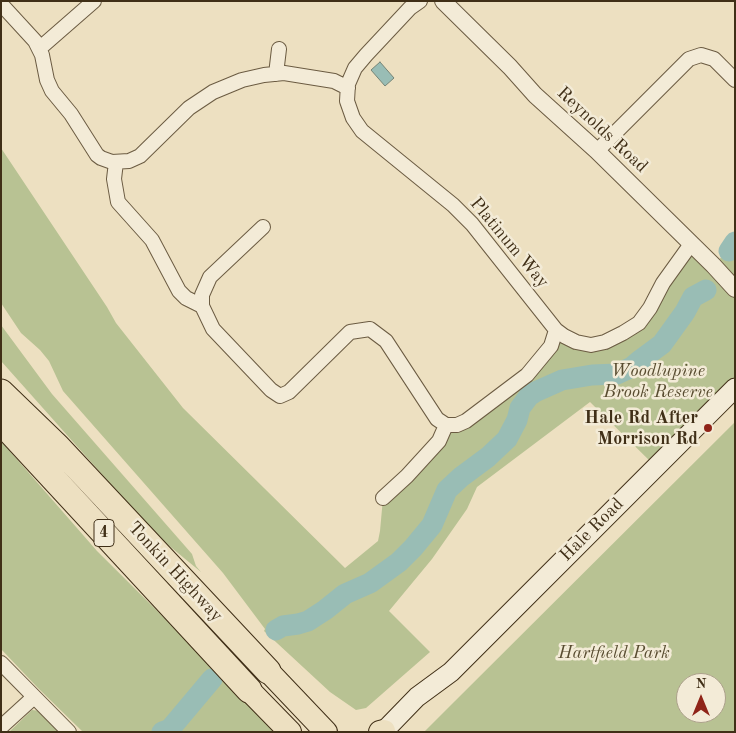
<!DOCTYPE html>
<html>
<head>
<meta charset="utf-8">
<style>
	body { margin:0 }
	#map { position:relative; width:736px; height:733px; overflow:hidden; background:#ede0c1; font-family:"Old Standard TT",serif }
	canvas { display:block }
	.frame { position:absolute; inset:0; border:2px solid #402f17; pointer-events:none }
	.north { position:absolute; left:676px; top:673px; width:50px; height:50px; box-sizing:border-box; background:#f3ebd7; border:1px solid #aba08a; border-radius:50%; rotate:0deg; font-size:14px; font-weight:700; line-height:20px; text-align:center; color:#402f17 }
	.north::after { content:''; display:block; margin:auto; width:18px; height:22px; background:#8f2418; clip-path:polygon(50% 0,100% 100%,50% 72%,0 100%) }
</style>
</head>
<body>
<div id="map">
<canvas width="736" height="733"></canvas>
<div class="frame"></div>
<div class="north">N</div>
</div>
<script>
const ctx = document.querySelector('canvas').getContext('2d');
ctx.lineJoin = 'round';
function fill(path, color) {
  ctx.fillStyle = color;
  ctx.fill(path, 'evenodd');
}
function shape(rows) {
  const path = new Path2D();
  for (const r of rows) {
    path.moveTo(r[0], r[1]);
    for (let i = 2; i < r.length; i += 2) path.lineTo(r[i], r[i + 1]);
  }
  return path;
}
function trace(path, color, width, dash) {
  ctx.strokeStyle = color;
  ctx.lineWidth = width;
  ctx.lineCap = dash ? 'butt' : 'round';
  ctx.setLineDash(dash || []);
  ctx.stroke(path);
}
function write(font, color, halo, rows, align = 'center') {
  ctx.font = font + ' "Old Standard TT",serif';
  ctx.lineWidth = 5;
  ctx.setLineDash([]);
  ctx.textBaseline = 'middle';
  ctx.strokeStyle = halo;
  ctx.fillStyle = color;
  for (const [text, x, y, turn = 0] of rows) {
    ctx.save();
    ctx.translate(x, y);
    ctx.rotate((+turn || 0) * Math.PI / 180);
    ctx.textAlign = isNaN(turn) ? turn : align;
    if (halo) ctx.strokeText(text, 0, 0);
    ctx.fillText(text, 0, 0);
    ctx.restore();
  }
}
fill(shape([
	[1,148,107,307,116,323,183,408,345,568,378,541,380,531,383,498,457,425,564,336,576,342,623,333,691,244,713,265,735,245,735,388,656,467,590,402,477,487,467,509,432,559,389,611,430,652,366,708,356,710,330,692,264,631,265,629,223,573,63,391,49,361,40,350,21,333,1,303],
	[1,325,52,394,192,554,196,566,201,572,156,535,1,361],
	[735,422,735,732,424,732,455,701],
	[686,683,716,683,716,713,686,713],
	[1,441,97,551,279,732,83,732,38,688,1,649],
	[32,710,41,711,62,732,9,732]
]), '#b8c293');
const water = shape([
	[380,62,394,78,385,86,371,70,380,62]
]);
fill(water, '#99bdb5');
trace(water, '#758476', 1);
trace(shape([
	[729,251,735,242],
	[276,630,283,626,298,624,308,621,325,610,345,594,370,583,399,562,413,548,432,525,447,490,461,477,488,457,507,439,517,420,520,408,529,396,535,392,562,380,592,375,617,374,632,367,639,361,662,344,685,312,693,297,706,290],
	[162,732,170,729,212,679]
]), '#99bdb5', 21);
const minor = shape([
	[420,1,410,8,366,55,355,68,348,84,347,101,353,118,362,131,453,205,472,224,556,330,564,336,576,342,591,345,605,342,623,333,639,323,650,308,663,283,691,244],
	[1,4,35,41,42,55,47,80,52,91,71,114,97,155,101,158,112,162,129,161,140,156,189,108,213,92,242,80,264,75,284,73,334,81,348,88],
	[39,49,94,1],
	[276,74,279,49],
	[597,151,689,59,701,55,714,59,735,80],
	[116,162,114,179,118,202,152,240,179,291,186,298,202,306],
	[263,227,210,277,202,295,202,306,213,329,271,390,280,396,289,392,350,332,370,329,386,341,437,419,446,425],
	[383,498,407,476,439,441,446,425,457,425,466,421,527,375,551,346,556,330],
	[1,663,69,732],
	[1,727,34,697]
]);
const tertiary = shape([
	[443,1,510,67,535,95,597,151,713,265,735,289]
]);
const secondary = shape([
	[383,732,417,697,451,672,735,388]
]);
const trunk = shape([
	[268,671,326,732],
	[249,690,290,732],
	[380,732,384,731]
]);
const motorway = shape([
	[1,392,58,447,268,671],
	[1,422,249,690]
]);
trace(minor, '#6b5b42', 16);
trace(tertiary, '#6b5b42', 18);
trace(secondary, '#402f17', 21);
trace(trunk, '#402f17', 24);
trace(motorway, '#402f17', 27);
trace(minor, '#f3ebd7', 14);
trace(tertiary, '#f3ebd7', 16);
trace(secondary, '#f3ebd7', 19);
trace(trunk, '#ede0c1', 22);
trace(motorway, '#ede0c1', 25);
for (const [x, y, r, color] of [
	[708,428,5,"#8f2418"]
]) {
  const dot = new Path2D();
  dot.arc(x, y, r, 0, 2 * Math.PI);
  ctx.fillStyle = color;
  ctx.fill(dot);
  trace(dot, '#f3ebd7', 2);
}
for (const [x, y, w] of [
	[104,533,20]
]) {
  const box = new Path2D();
  box.roundRect(x - w / 2, y - 13.5, w, 27, 4);
  ctx.fillStyle = '#f3ebd7';
  ctx.fill(box);
  trace(box, '#402f17', 1);
}
write('bold 16px', '#402f17', null, [
	["4",104,533]
]);
write('18px', '#402f17', '#f3ebd7', [
	["Reynolds Road",602,130,43],
	["Platinum Way",509,243,50],
	["Hale Road",592,530,-45],
	["Tonkin Highway",175,572,47]
]);
write('italic 18px', '#584c30', '#f3ebd7', [
	["Woodlupine",658,371],
	["Brook Reserve",658,392],
	["Hartfield Park",614,653]
]);
write('bold 18px', '#402f17', '#f3ebd7', [
	["Hale Rd After",698,418],
	["Morrison Rd",698,439]
], 'right');
</script>
</body>
</html>
